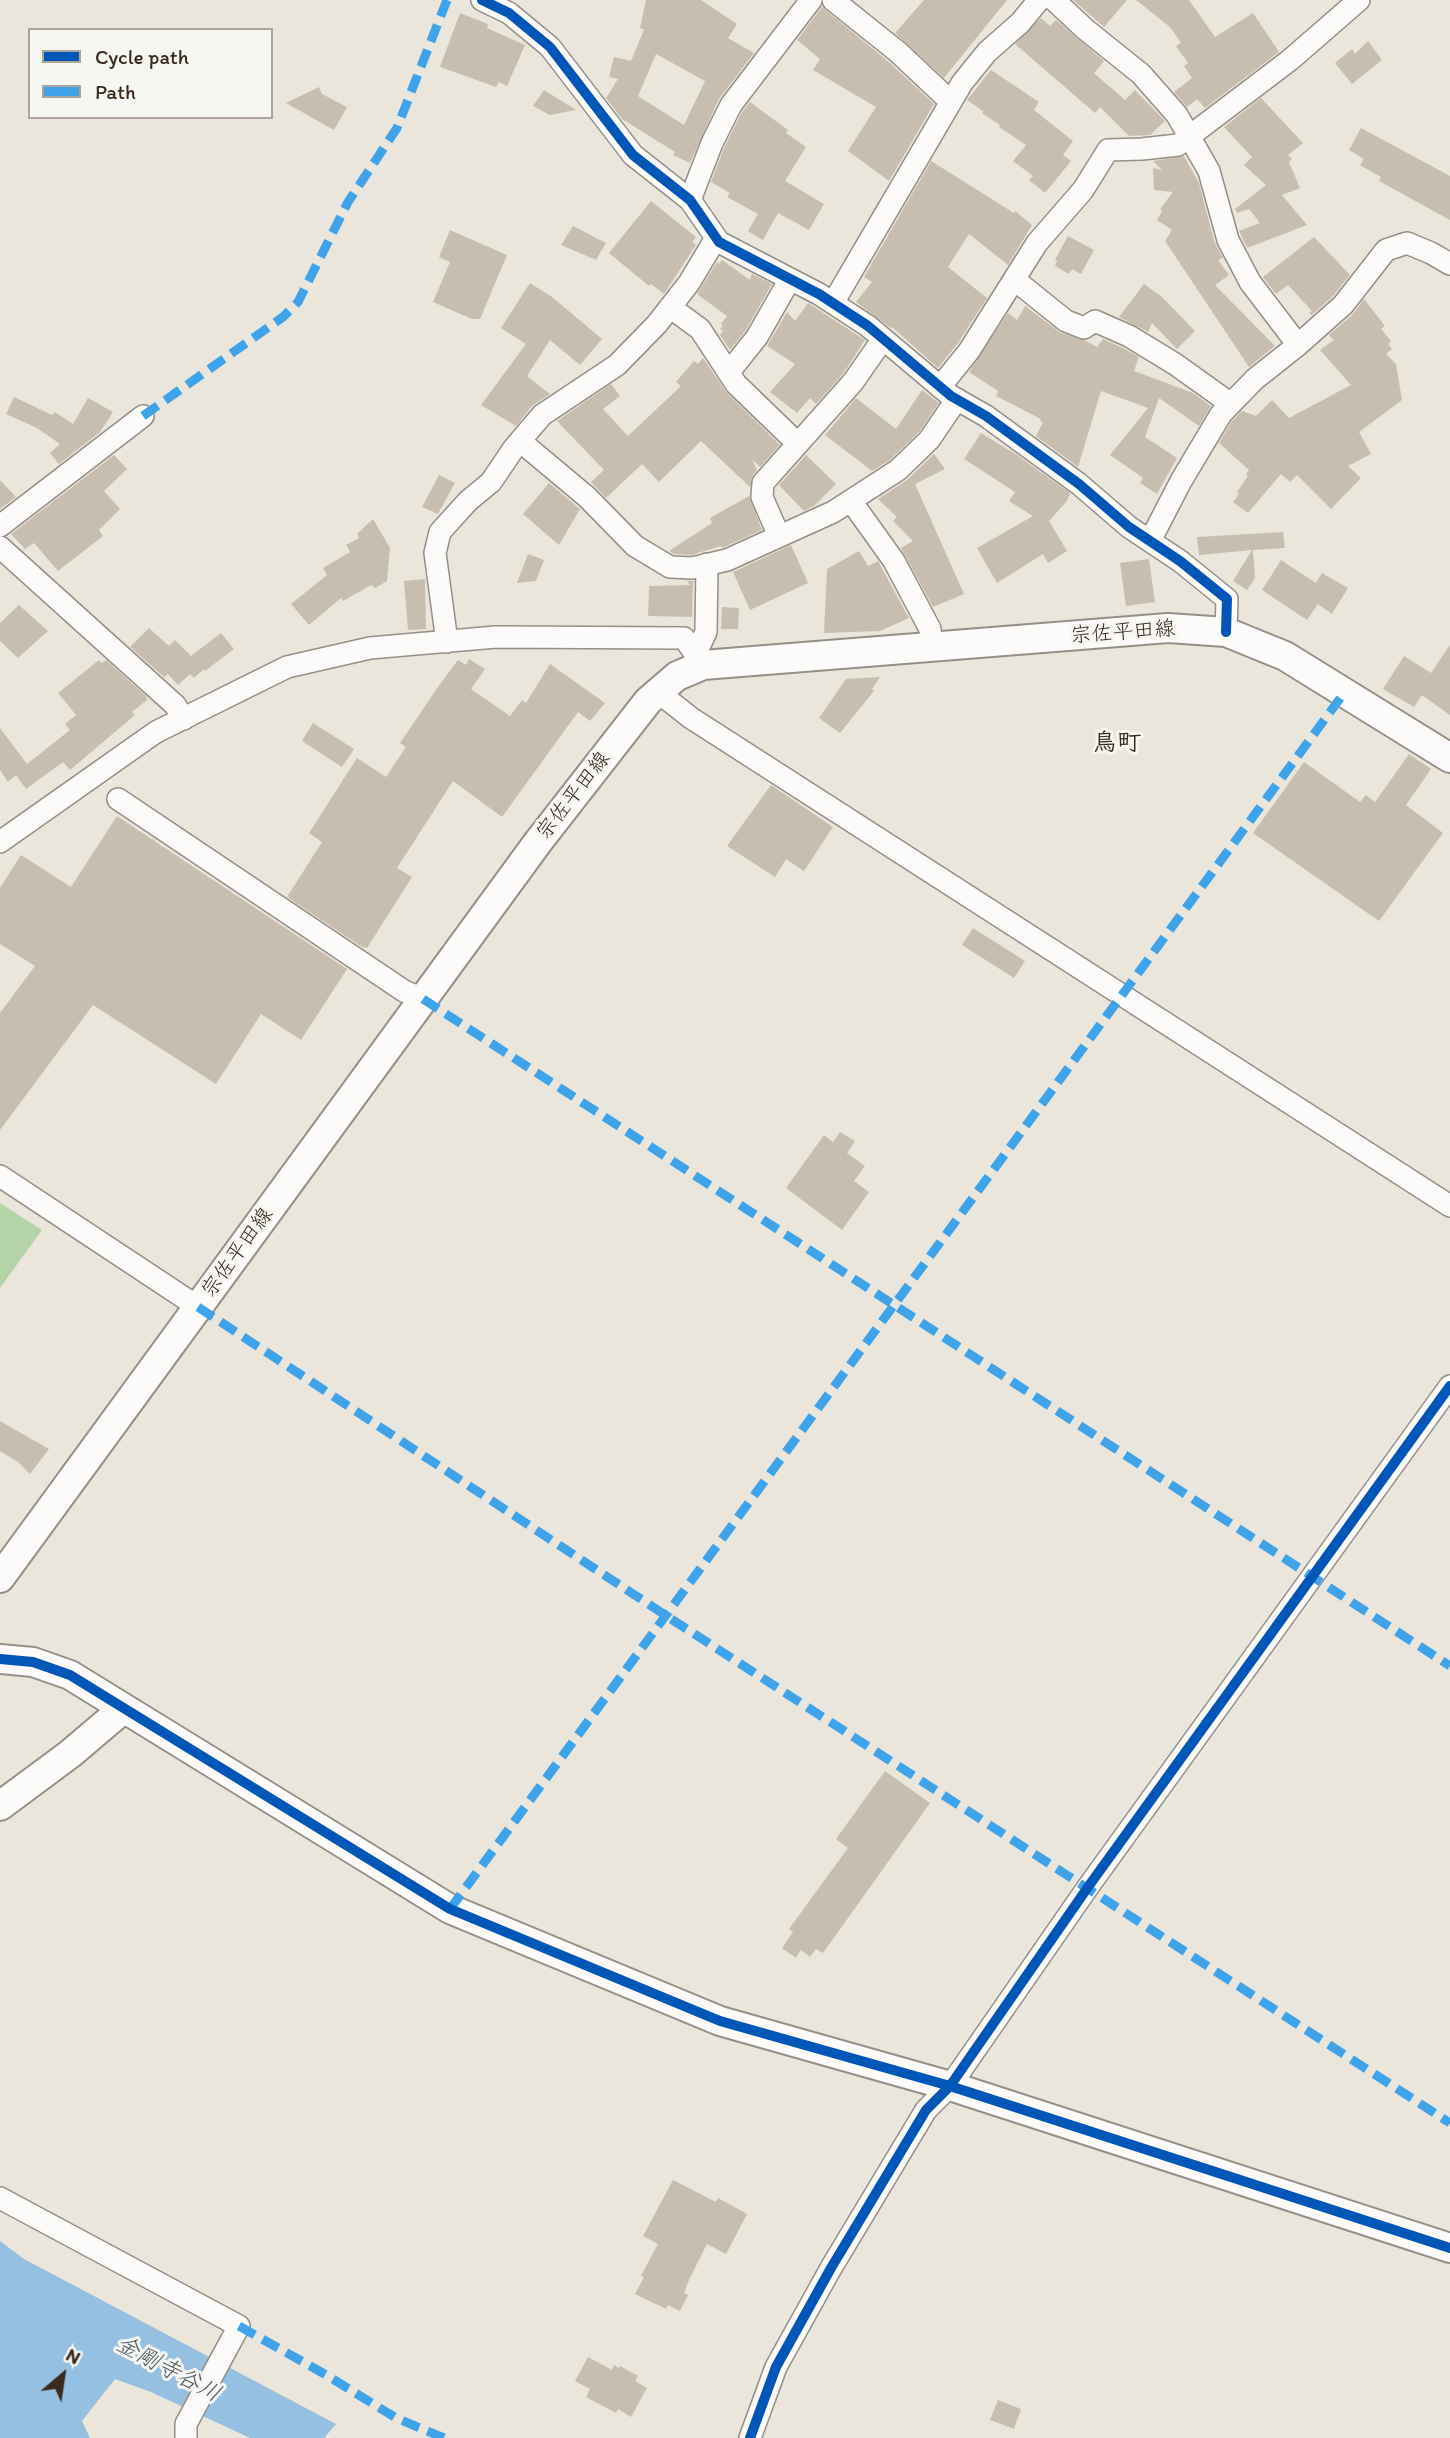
<!DOCTYPE html>
<html>
<head>
<meta charset="utf-8">
<style>
	body { margin:0 }
	#map { position:relative; width:1450px; height:2438px; overflow:hidden; background:#eae6db; font-family:Itim,sans-serif }
	canvas { display:block }
	.legend { position:absolute; left:28px; top:28px; width:245px; height:91px; box-sizing:border-box; background:#f6f6f2; border:2px solid #aba49d; margin:0; padding:9px 12px; list-style:none; font-size:21px; color:#3b2a1e }
	.legend li { display:flex; align-items:center; gap:14px; height:35px }
	.legend b { width:35px; border:2px solid #aba49d }
	.north { position:absolute; left:28px; top:2340px; width:70px; height:70px; -webkit-text-stroke:5px #f6f6f2; paint-order:stroke; rotate:29deg; font-size:19px; font-weight:700; line-height:28px; text-align:center; color:#3b2a1e }
	.north::after { content:''; display:block; margin:auto; width:24px; height:32px; background:#3b2a1e; clip-path:polygon(50% 0,100% 100%,50% 72%,0 100%) }
</style>
</head>
<body>
<div id="map">
<canvas width="1450" height="2438"></canvas>
<ul class="legend">
<li><b style="height:9px;background:#0057b8"></b>Cycle path</li>
<li><b style="height:9px;background:#3fa3ea"></b>Path</li>
</ul>
<div class="north">N</div>
</div>
<script>
const ctx = document.querySelector('canvas').getContext('2d');
ctx.lineJoin = 'round';
function fill(path, color) {
  ctx.fillStyle = color;
  ctx.fill(path, 'evenodd');
}
function shape(rows) {
  const path = new Path2D();
  for (const r of rows) {
    path.moveTo(r[0], r[1]);
    for (let i = 2; i < r.length; i += 2) path.lineTo(r[i], r[i + 1]);
  }
  return path;
}
function trace(path, color, width, dash) {
  ctx.strokeStyle = color;
  ctx.lineWidth = width;
  ctx.lineCap = dash ? 'butt' : 'round';
  ctx.setLineDash(dash || []);
  ctx.stroke(path);
}
function write(font, color, halo, rows, align = 'center') {
  ctx.font = font + ' Itim,"Klee One",sans-serif';
  ctx.lineWidth = 6;
  ctx.setLineDash([]);
  ctx.textBaseline = 'middle';
  ctx.strokeStyle = halo;
  ctx.fillStyle = color;
  for (const [text, x, y, turn = 0] of rows) {
    ctx.save();
    ctx.translate(x, y);
    ctx.rotate((+turn || 0) * Math.PI / 180);
    ctx.textAlign = isNaN(turn) ? turn : align;
    if (halo) ctx.strokeText(text, 0, 0);
    ctx.fillText(text, 0, 0);
    ctx.restore();
  }
}
fill(shape([
	[0,1203,42,1230,0,1288]
]), '#b4d4a7');
fill(shape([
	[0,2241,24,2259,336,2424,324,2438,250,2438,151,2392,115,2379,82,2421,90,2438,0,2438]
]), '#96c0e1');
fill(shape([
	[646,0,701,0,737,24,728,38,754,53,719,99,690,163,673,155,675,152,622,119,606,98,618,79,609,77,614,57,631,61,644,30,640,28],
	[656,54,705,81,684,125,638,96],
	[924,0,1007,0,944,78,895,33],
	[1073,0,1127,0,1104,27],
	[1136,0,1189,0,1215,37,1253,13,1279,52,1205,108,1197,99,1187,107,1174,92,1192,78,1184,66,1188,63,1176,46,1181,43,1170,27],
	[822,7,889,62,934,104,889,181,848,151,876,107,813,70,820,59,797,40],
	[460,13,488,24,487,28,525,45,507,86,499,82,496,87,440,67],
	[1041,18,1050,26,1056,20,1104,61,1094,73,1125,100,1135,90,1165,121,1150,135,1129,136,1100,107,1095,113,1015,44],
	[1368,41,1382,60,1352,84,1335,63,1352,49,1355,54],
	[991,70,1039,102,1034,110,1073,141,1063,155,1071,161,1045,193,1029,180,1033,176,1013,161,1026,145,999,127,1000,125,982,113,983,111,967,100],
	[319,87,322,94,347,107,334,130,286,103],
	[544,90,576,110,550,115,533,106],
	[1261,98,1303,143,1288,155,1292,159,1289,162,1300,188,1282,195,1307,225,1247,248,1239,231,1260,223,1249,209,1237,213,1235,209,1266,185,1244,165,1252,157,1224,127],
	[750,102,788,130,786,133,806,147,785,181,824,204,809,230,778,213,763,240,748,231,758,214,727,197,730,193,711,182,724,148,742,112],
	[1361,128,1450,176,1450,220,1379,181,1381,177,1360,165,1364,159,1349,150],
	[1184,156,1199,183,1214,241,1223,258,1218,260,1229,275,1215,285,1275,346,1249,367,1165,241,1172,230,1157,220,1162,211,1160,209,1173,192,1154,190,1153,168,1162,170,1153,161],
	[931,161,1014,213,1015,211,1032,225,1008,265,969,234,948,267,987,298,958,343,938,368,892,327,891,328,856,302,872,282,864,277],
	[651,201,696,237,692,242,696,245,664,294,651,284,649,286,609,253],
	[573,226,606,243,596,260,561,245],
	[450,230,507,255,480,319,472,319,433,302,450,262,439,257],
	[1068,236,1094,250,1081,274,1072,269,1069,274,1055,266,1057,261,1055,260],
	[1314,237,1350,275,1333,296,1312,315,1309,313,1312,311,1288,285,1276,294,1263,277],
	[722,260,750,280,752,274,772,284,746,330,730,350,720,335,723,331,720,329,723,326,721,324,727,316,697,294,717,262,719,264],
	[530,283,552,297,602,339,580,365,550,340,527,376,550,394,532,406,516,426,481,405,526,344,501,328],
	[1144,284,1161,296,1195,331,1177,349,1152,323,1148,332,1119,317],
	[1364,299,1385,326,1381,329,1391,341,1388,344,1392,349,1386,354,1396,364,1402,400,1359,432,1371,454,1348,466,1361,478,1331,509,1297,475,1290,482,1281,474,1248,513,1233,502,1239,494,1237,492,1248,476,1246,474,1249,470,1219,443,1231,422,1242,411,1256,416,1272,400,1289,418,1351,385,1320,350,1334,340,1329,335,1352,315],
	[808,303,865,340,843,374,816,404,810,398,797,413,770,392,795,364,767,346,787,312,795,321],
	[1025,306,1061,333,1086,341,1097,347,1103,339,1123,348,1139,357,1134,371,1193,393,1211,406,1199,426,1159,398,1145,437,1177,458,1157,494,1140,483,1143,478,1110,455,1148,408,1101,391,1078,467,1036,436,1043,422,1040,421,1041,419,996,396,998,391,969,372,1008,313,1017,320],
	[703,358,727,393,780,445,760,467,752,459,757,470,753,475,750,487,701,441,659,482,642,464,606,498,591,482,604,470,557,421,611,384,620,396,603,409,628,436,681,386,676,382,694,361,698,364],
	[922,390,939,403,919,432,890,460,872,471,825,435,856,398,896,429],
	[14,397,52,415,55,412,73,424,88,398,113,412,100,432,59,464,50,453,60,444,37,428,6,414],
	[981,433,1017,455,1070,493,1067,501,1049,521,1067,551,1048,563,1043,554,997,583,977,548,1033,516,1009,501,1015,492,964,459],
	[934,454,945,469,915,484,964,594,933,607,901,548,913,541,893,521,897,517,878,499,907,480],
	[114,455,127,469,104,491,120,509,99,530,103,536,58,571,34,543,25,549,11,534],
	[806,455,836,484,814,506,804,511,779,485],
	[439,475,455,483,438,514,422,507],
	[0,480,16,497,0,509],
	[549,483,580,509,559,545,523,514],
	[749,496,762,530,722,548,721,546,691,555,674,554,669,551,712,523,710,518],
	[373,519,390,548,387,581,375,588,371,585,343,601,341,598,309,625,291,604,327,575,323,568,350,552,346,545,359,538,357,534],
	[1283,532,1285,548,1253,550,1255,578,1247,590,1233,581,1252,550,1199,555,1197,537],
	[791,545,808,583,750,610,733,572],
	[859,551,868,566,878,561,909,618,880,631,824,633,827,569],
	[528,554,544,560,536,581,517,583],
	[1149,559,1155,602,1126,606,1120,563],
	[1281,560,1316,583,1322,573,1348,588,1332,614,1318,604,1307,620,1262,590],
	[425,579,426,629,408,630,404,581],
	[687,581,693,581,692,617,648,616,649,586,690,585],
	[19,605,48,631,18,658,0,641,0,623],
	[722,607,739,608,738,629,721,629],
	[149,628,169,646,175,640,191,656,221,633,234,649,205,671,204,669,194,678,190,674,178,685,168,674,164,677,130,647],
	[1450,645,1450,715,1422,695,1414,707,1383,689,1404,656,1431,673],
	[469,659,485,669,471,689,510,716,522,700,526,703,550,664,605,703,590,721,578,712,502,817,453,781,397,868,412,877,367,948,362,947,287,897,322,842,309,833,357,758,386,777,406,747,400,743,440,684,458,660,466,665],
	[99,660,102,663,106,660,146,696,147,700,132,712,135,715,70,770,63,762,26,789,16,775,8,782,0,770,0,728,27,764,70,730,65,724,76,715,58,693],
	[880,677,872,689,874,691,840,733,819,718,846,679],
	[313,723,354,749,342,767,302,741],
	[1409,754,1431,769,1406,805,1443,833,1379,921,1253,833,1304,762,1360,802,1366,795,1375,802],
	[771,785,833,827,804,871,786,859,775,877,727,846],
	[117,816,347,969,301,1040,261,1014,216,1084,93,1005,0,1130,0,1013,35,966,0,944,0,888,21,855,71,887],
	[973,928,1025,961,1014,978,962,945],
	[840,1132,855,1141,847,1153,865,1166,854,1181,869,1192,842,1230,786,1188,824,1135,833,1142],
	[0,1421,49,1449,30,1474,18,1462,0,1451],
	[885,1771,930,1803,823,1953,816,1949,810,1957,801,1950,796,1958,782,1948,793,1932,789,1929,848,1848,836,1839],
	[673,2180,716,2202,718,2198,747,2214,726,2254,707,2244,689,2280,684,2293,688,2295,680,2311,668,2305,666,2309,635,2294,644,2277,641,2276,658,2244,643,2236],
	[588,2357,612,2370,614,2365,619,2368,620,2366,638,2376,635,2381,647,2388,631,2417,618,2409,616,2413,586,2397,590,2389,575,2381],
	[998,2400,1021,2409,1014,2429,990,2420]
]), '#c8beaf');
const street = shape([
	[482,0,509,13,550,47,633,155,690,200,719,242,819,294,868,326,951,396,986,416,1079,484,1129,527,1180,561,1227,599,1226,632],
	[833,0,898,52,951,102],
	[1054,0,1085,29,1141,74,1177,115,1209,171,1228,240,1250,282,1298,345],
	[690,200,712,143,731,105,811,0],
	[1015,280,1066,321,1084,328,1095,321,1129,336,1175,364,1231,404],
	[833,303,962,83,987,52,1020,23,1039,0],
	[670,307,700,329,736,384,797,443],
	[729,372,757,337,790,279],
	[940,387,969,351,1037,243,1083,190,1108,150,1142,149,1178,145,1290,60,1359,0],
	[520,441,587,497,635,546,670,567,692,568,727,560,833,512,898,470,929,440,957,399],
	[851,501,894,561,930,629,932,648],
	[0,526,143,416],
	[779,536,762,497,763,483,853,382,883,339],
	[1150,541,1181,481,1221,414,1255,379,1298,345,1343,305,1386,250,1407,243,1431,253,1450,264],
	[0,547,175,705,184,719],
	[447,642,435,553,440,532,468,501,491,482,514,448,542,415,617,365,657,324,689,283,716,238],
	[696,653,706,632,707,564],
	[658,692,691,718,1450,1206],
	[118,799,404,991,423,999],
	[0,842,156,732,287,667,370,648,496,637,684,638,703,665],
	[0,1176,198,1307],
	[0,2198,239,2326,186,2424,186,2438],
	[750,2438,776,2367,831,2268,926,2110,950,2086,1088,1887,1450,1386]
]);
const secondary = shape([
	[0,1578,538,842,648,701,677,676,703,665,1168,628,1226,632,1285,656,1450,758],
	[0,1659,33,1662,70,1675,450,1909,720,2021,950,2086,1450,2248],
	[0,1806,70,1754,123,1709]
]);
trace(street, '#948f87', 24);
trace(secondary, '#948f87', 32);
trace(street, '#fcfbfa', 21);
trace(secondary, '#fcfbfa', 28);
trace(shape([
	[143,416,283,317,298,302,348,202,397,128,447,0],
	[423,999,1450,1666],
	[198,1307,665,1615,1450,2123],
	[450,1909,1344,693],
	[239,2326,328,2376,396,2418,444,2438]
]), '#3fa3ea', 9, [18, 9]);
trace(shape([
	[482,0,509,13,550,47,633,155,690,200,719,242,819,294,868,326,951,396,986,416,1079,484,1129,527,1180,561,1227,599,1226,632],
	[0,1659,33,1662,70,1675,450,1909,720,2021,950,2086,1450,2248],
	[750,2438,776,2367,831,2268,926,2110,950,2086,1088,1887,1450,1386]
]), '#0057b8', 10);
write('21px', '#3b2a1e', '#f6f6f2', [
	["宗佐平田線",1123,633,-4],
	["宗佐平田線",574,796,-52],
	["宗佐平田線",238,1253,-54]
]);
write('italic 23px', '#4e5963', '#f6f6f2', [
	["金剛寺谷川",168,2370,28]
]);
write('bold 24px', '#3b2a1e', '#f6f6f2', [
	["鳥町",1117,744]
]);
</script>
</body>
</html>
